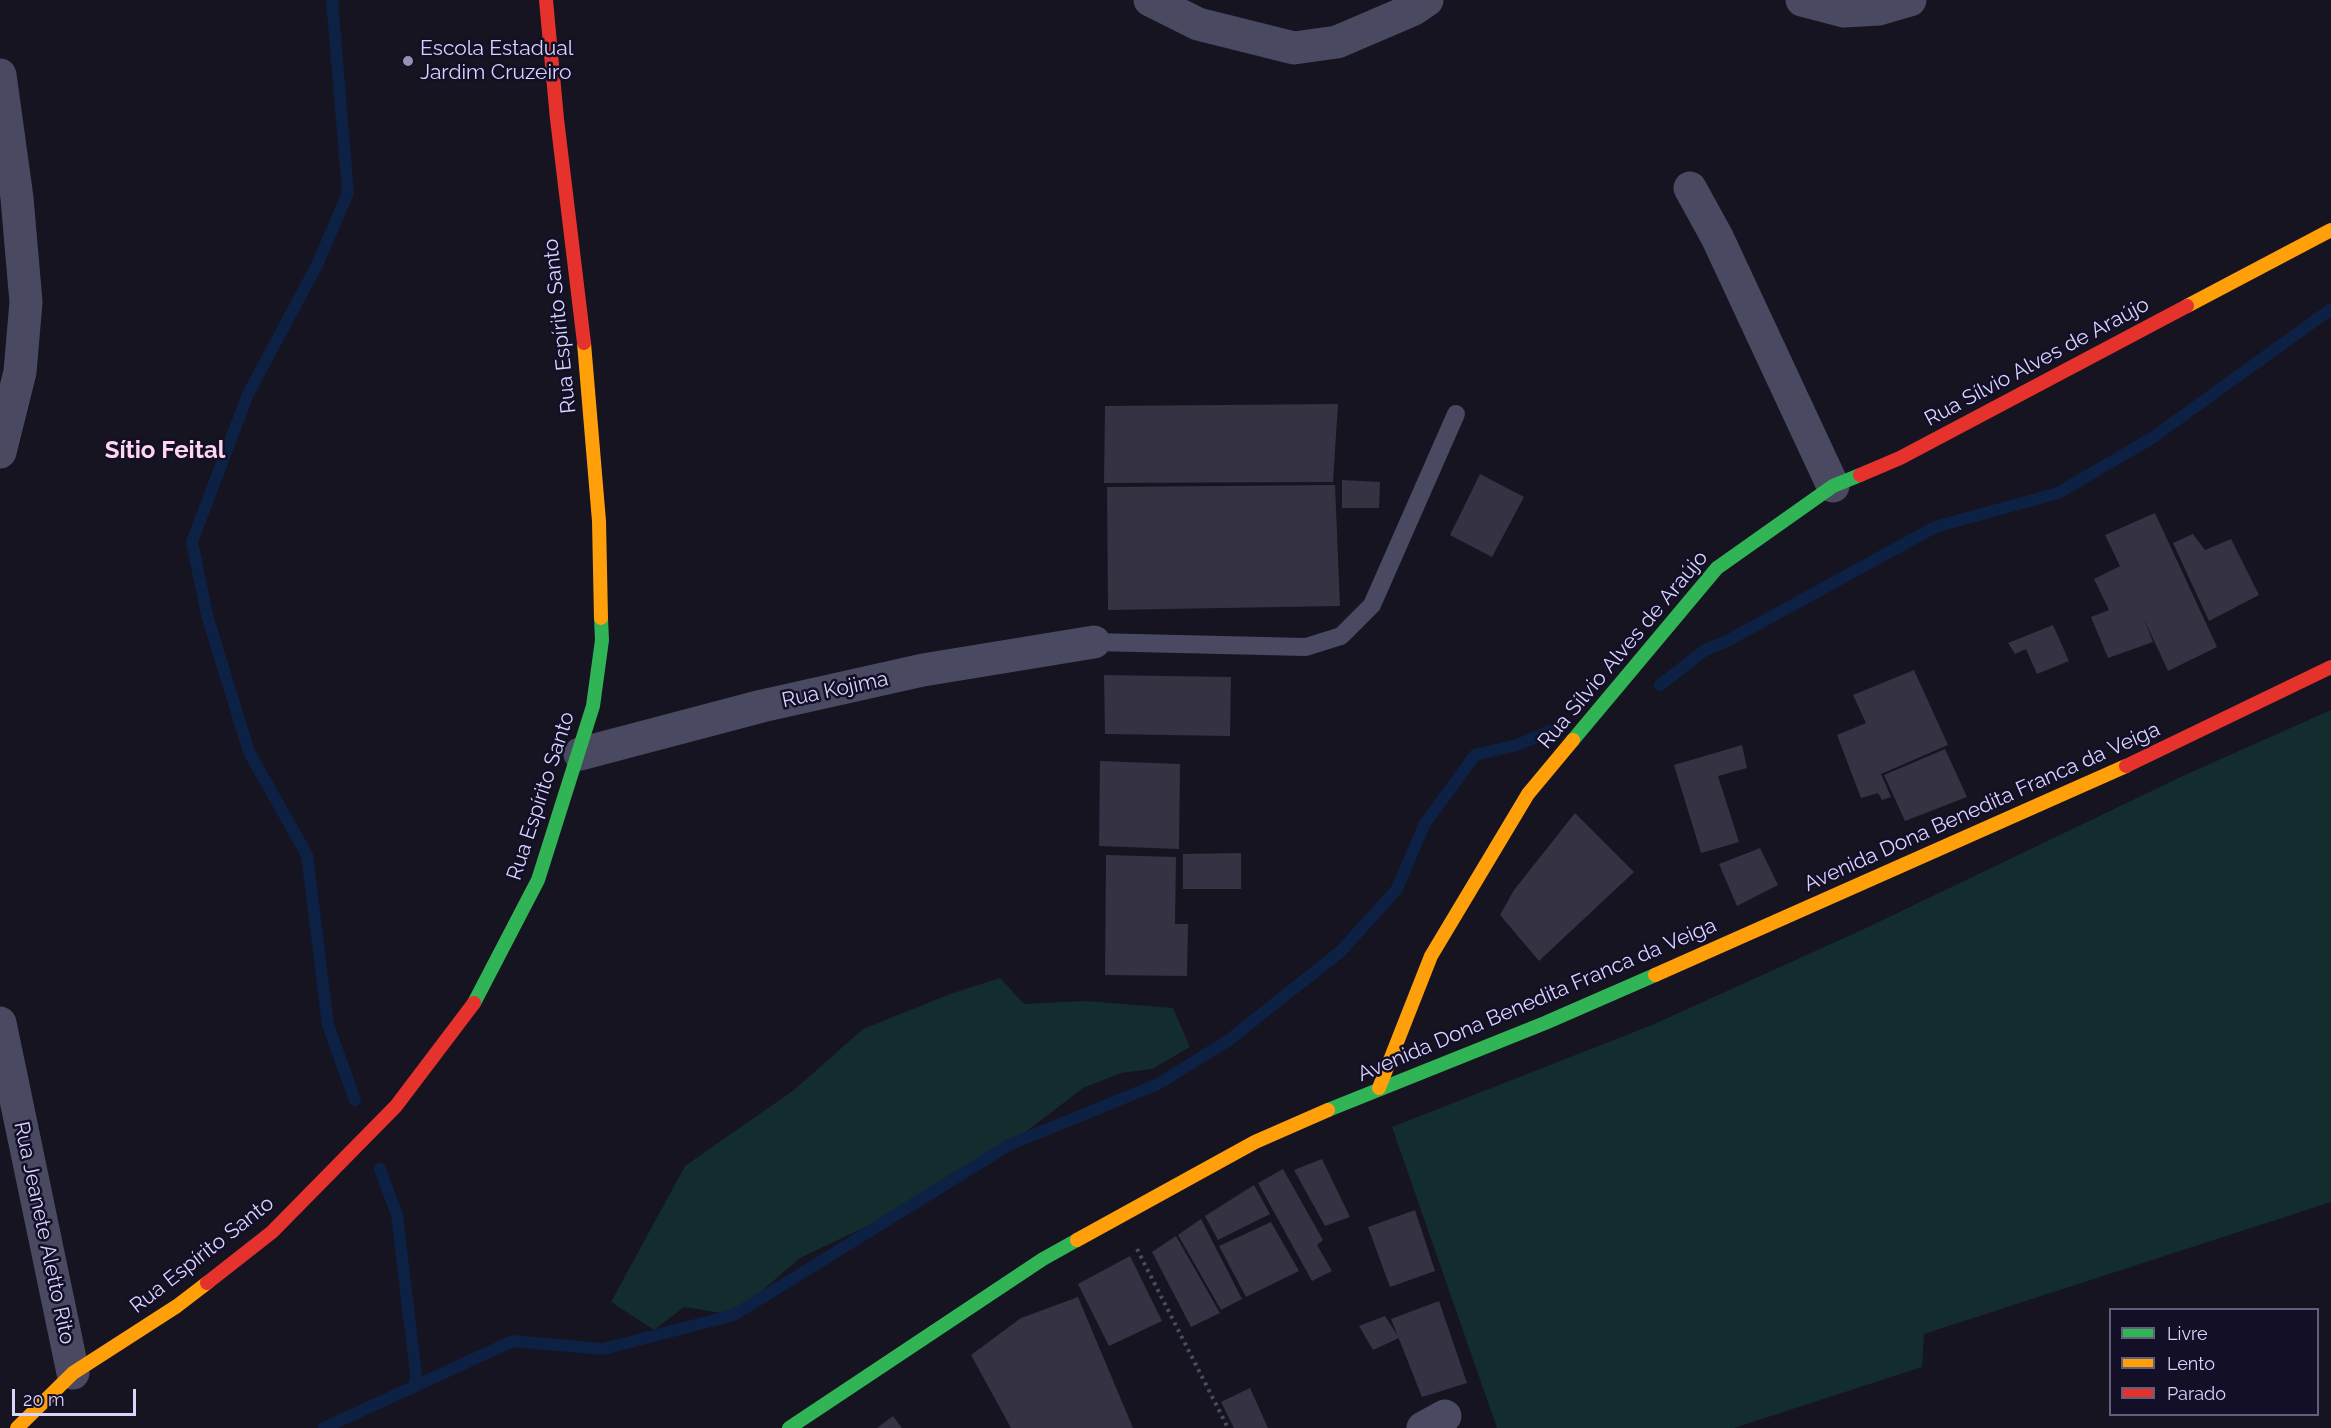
<!DOCTYPE html>
<html>
<head>
<meta charset="utf-8">
<style>
	body { margin:0 }
	#map { position:relative; width:2331px; height:1428px; overflow:hidden; background:#161421; font-family:Raleway,sans-serif }
	canvas { display:block }
	.legend { position:absolute; left:2109px; top:1308px; width:210px; height:108px; box-sizing:border-box; background:#130f26; border:2px solid #625e7d; margin:0; padding:8px 10px; list-style:none; font-size:18px; color:#d9d4ff }
	.legend li { display:flex; align-items:center; gap:12px; height:30px }
	.legend b { width:30px; border:2px solid #625e7d }
	.scale { position:absolute; left:12px; top:1389px; width:124px; height:27px; box-sizing:border-box; border:3px solid #d9d4ff; border-top:0; padding-left:8px; font-size:18px; line-height:21px; white-space:nowrap; color:#d9d4ff; -webkit-text-stroke:4px #130f26; paint-order:stroke }
</style>
</head>
<body>
<div id="map">
<canvas width="2331" height="1428"></canvas>
<ul class="legend">
<li><b style="height:8px;background:#30b455"></b>Livre</li>
<li><b style="height:8px;background:#ff9f0a"></b>Lento</li>
<li><b style="height:8px;background:#e5322d"></b>Parado</li>
</ul>
<div class="scale">20 m</div>
</div>
<script>
const ctx = document.querySelector('canvas').getContext('2d');
ctx.lineJoin = 'round';
function fill(path, color) {
  ctx.fillStyle = color;
  ctx.fill(path, 'evenodd');
}
function shape(rows) {
  const path = new Path2D();
  for (const r of rows) {
    path.moveTo(r[0], r[1]);
    for (let i = 2; i < r.length; i += 2) path.lineTo(r[i], r[i + 1]);
  }
  return path;
}
function trace(path, color, width, dash) {
  ctx.strokeStyle = color;
  ctx.lineWidth = width;
  ctx.lineCap = dash ? 'butt' : 'round';
  ctx.setLineDash(dash || []);
  ctx.stroke(path);
}
function write(font, color, halo, rows, align = 'center') {
  ctx.font = font + ' Raleway,sans-serif';
  ctx.lineWidth = 5;
  ctx.setLineDash([]);
  ctx.textBaseline = 'middle';
  ctx.strokeStyle = halo;
  ctx.fillStyle = color;
  for (const [text, x, y, turn = 0] of rows) {
    ctx.save();
    ctx.translate(x, y);
    ctx.rotate((+turn || 0) * Math.PI / 180);
    ctx.textAlign = isNaN(turn) ? turn : align;
    if (halo) ctx.strokeText(text, 0, 0);
    ctx.fillText(text, 0, 0);
    ctx.restore();
  }
}
fill(shape([
	[2331,710,2331,1202,1924,1334,1922,1367,1734,1428,1497,1428,1392,1127,1652,1025,1864,929,2187,774],
	[1000,978,1024,1004,1084,1001,1173,1008,1190,1047,1152,1069,1121,1073,1083,1088,962,1181,800,1258,734,1315,684,1307,654,1330,611,1302,685,1166,794,1090,863,1029,953,993]
]), '#132c2d');
trace(shape([
	[332,0,348,193,317,265,248,394,192,542,207,615,249,752,307,855,328,1025,355,1100],
	[1660,685,1705,650,1729,640,1935,527,2058,493,2152,438,2331,309],
	[380,1169,397,1215,416,1375,415,1387],
	[324,1428,513,1341,603,1349,734,1315,1009,1145,1158,1084,1229,1040,1341,951,1397,889,1424,825,1475,755,1517,745,1560,727]
]), '#0d2144', 12);
fill(shape([
	[1338,404,1333,482,1104,483,1105,406],
	[1480,474,1524,497,1492,557,1450,535],
	[1342,480,1380,482,1379,508,1342,508],
	[1335,485,1340,606,1108,610,1107,487],
	[2155,513,2217,647,2168,671,2144,619,2153,642,2108,658,2091,617,2109,610,2094,579,2120,566,2105,535],
	[2193,534,2205,550,2231,539,2259,595,2209,621,2173,543],
	[2053,625,2069,661,2037,674,2026,649,2015,654,2008,643],
	[1914,670,1948,745,1881,774,1891,797,1882,800,1878,793,1861,798,1837,735,1866,723,1853,695],
	[1104,675,1231,677,1230,736,1105,734],
	[1742,745,1747,768,1718,776,1739,842,1701,853,1674,765],
	[1945,749,1967,797,1905,821,1884,775],
	[1100,761,1180,764,1179,849,1099,846],
	[1575,813,1634,872,1539,961,1500,915,1514,890],
	[1760,848,1778,885,1737,906,1719,864],
	[1241,853,1241,889,1183,889,1183,854],
	[1106,855,1176,857,1175,924,1188,924,1187,976,1105,975],
	[1322,1159,1350,1217,1325,1226,1294,1170],
	[1283,1169,1323,1240,1317,1245,1332,1271,1312,1281,1258,1183],
	[1254,1185,1270,1214,1218,1240,1205,1216],
	[1415,1210,1435,1271,1390,1287,1368,1227],
	[1201,1219,1242,1299,1221,1310,1178,1235],
	[1271,1222,1299,1271,1246,1297,1219,1246],
	[1176,1236,1220,1313,1191,1327,1152,1252],
	[1130,1256,1162,1321,1109,1346,1078,1284],
	[1078,1297,1133,1428,1011,1428,971,1355,1021,1318],
	[1439,1301,1467,1383,1422,1397,1391,1319],
	[1385,1316,1399,1338,1373,1350,1359,1326],
	[1250,1388,1268,1428,1234,1428,1221,1402],
	[893,1416,902,1428,877,1428]
]), '#343243');
trace(shape([
	[1137,1249,1228,1428]
]), '#44505f', 4, [3, 4.5]);
trace(shape([
	[1094,642,1306,647,1341,636,1372,605,1456,414]
]), '#4a4962', 18);
trace(shape([
	[1150,0,1198,24,1294,48,1337,42,1414,9,1427,0],
	[1802,0,1844,11,1879,9,1910,0],
	[0,75,17,198,26,302,20,372,0,452],
	[1690,188,1717,237,1833,486],
	[580,754,762,706,923,670,1094,642],
	[0,1023,73,1373],
	[1423,1428,1445,1416]
]), '#4a4962', 33);
trace(shape([
	[1573,740,1717,568,1833,486,1860,475],
	[474,1003,538,880,593,706,602,640,601,618],
	[1328,1110,1545,1023,1655,975],
	[789,1428,1043,1259,1077,1240]
]), '#30b455', 14);
trace(shape([
	[2187,306,2331,230],
	[584,343,599,521,601,618],
	[1655,975,2126,766],
	[1379,1088,1431,956,1528,794,1573,740],
	[1077,1240,1255,1142,1328,1110],
	[17,1428,73,1373,177,1306,207,1283]
]), '#ff9f0a', 14);
trace(shape([
	[546,0,557,119,584,343],
	[1860,475,1900,458,2187,306],
	[2126,766,2331,667],
	[207,1283,272,1232,396,1106,474,1003]
]), '#e5322d', 14);
for (const [x, y, r, color] of [
	[408,61,6,"#9591b1"]
]) {
  const dot = new Path2D();
  dot.arc(x, y, r, 0, 2 * Math.PI);
  ctx.fillStyle = color;
  ctx.fill(dot);
  trace(dot, '#130f26', 2);
}
write('21px', '#d9d4ff', '#130f26', [
	["Escola Estadual",420,49],
	["Jardim Cruzeiro",420,73]
], 'left');
write('21px', '#d9d4ff', '#130f26', [
	["Rua Espírito Santo",560,326,-96],
	["Rua Sílvio Alves de Araújo",2037,362,-28],
	["Rua Sílvio Alves de Araújo",1623,650,-50],
	["Rua Kojima",835,690,-12],
	["Rua Espírito Santo",541,796,-72],
	["Avenida Dona Benedita Franca da Veiga",1982,807,-24],
	["Avenida Dona Benedita Franca da Veiga",1537,1000,-23],
	["Rua Jeanete Aletto Rito",44,1233,78],
	["Rua Espírito Santo",202,1255,-38]
]);
write('bold 24px', '#ffd6f0', '#130f26', [
	["Sítio Feital",165,451]
]);
</script>
</body>
</html>
